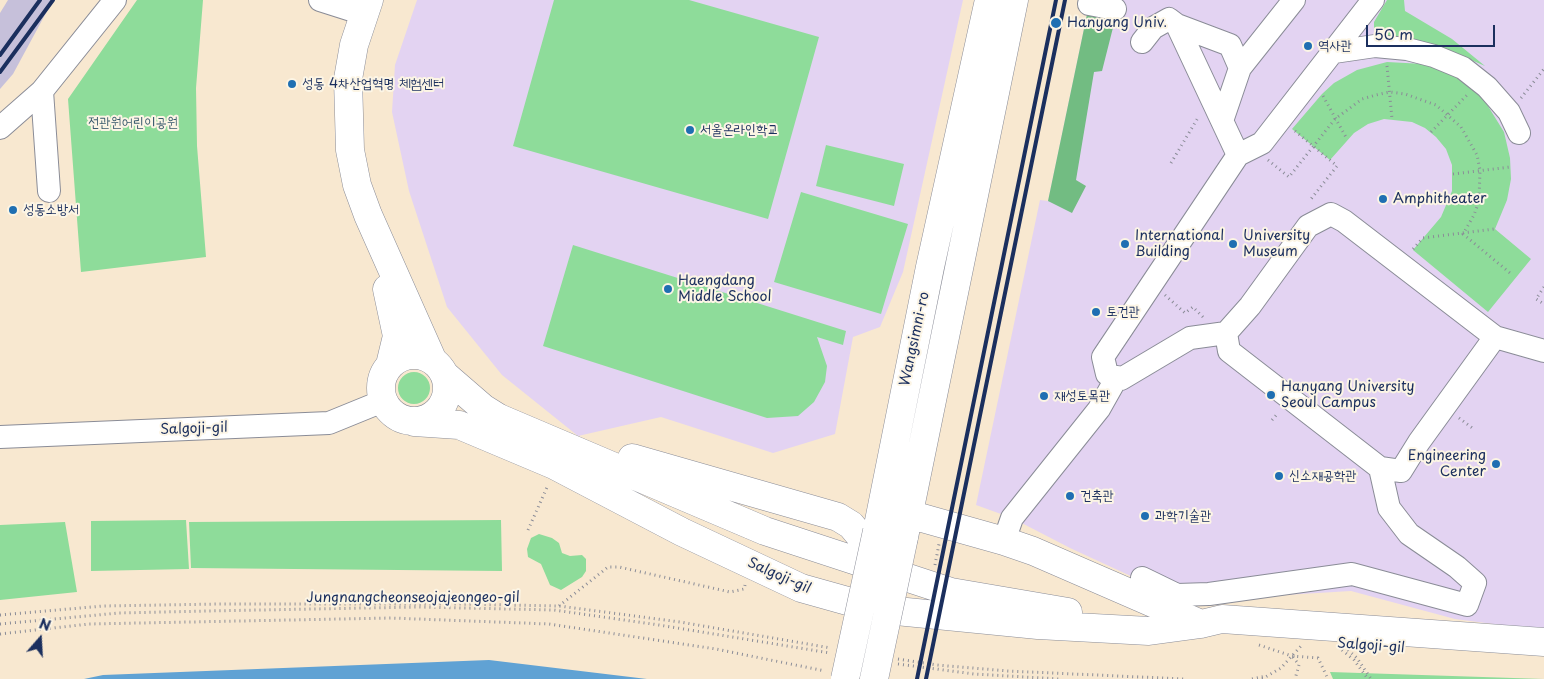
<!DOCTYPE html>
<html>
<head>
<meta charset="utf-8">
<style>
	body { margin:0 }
	#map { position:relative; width:1544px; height:679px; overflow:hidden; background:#f8e8d0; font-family:"Playpen Sans",sans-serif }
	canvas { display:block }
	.north { position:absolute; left:15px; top:614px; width:50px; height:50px; -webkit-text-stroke:4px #fcf5e5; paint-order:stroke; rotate:19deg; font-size:14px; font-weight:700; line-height:20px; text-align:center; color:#1b2f5e }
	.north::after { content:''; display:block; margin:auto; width:18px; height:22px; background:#1b2f5e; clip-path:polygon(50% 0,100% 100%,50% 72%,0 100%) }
	.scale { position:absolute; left:1366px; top:25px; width:129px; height:22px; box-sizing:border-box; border:2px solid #1b2f5e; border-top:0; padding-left:6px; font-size:15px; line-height:18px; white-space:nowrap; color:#1b2f5e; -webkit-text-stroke:4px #fcf5e5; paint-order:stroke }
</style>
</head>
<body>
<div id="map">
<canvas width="1544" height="679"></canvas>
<div class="north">N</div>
<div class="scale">50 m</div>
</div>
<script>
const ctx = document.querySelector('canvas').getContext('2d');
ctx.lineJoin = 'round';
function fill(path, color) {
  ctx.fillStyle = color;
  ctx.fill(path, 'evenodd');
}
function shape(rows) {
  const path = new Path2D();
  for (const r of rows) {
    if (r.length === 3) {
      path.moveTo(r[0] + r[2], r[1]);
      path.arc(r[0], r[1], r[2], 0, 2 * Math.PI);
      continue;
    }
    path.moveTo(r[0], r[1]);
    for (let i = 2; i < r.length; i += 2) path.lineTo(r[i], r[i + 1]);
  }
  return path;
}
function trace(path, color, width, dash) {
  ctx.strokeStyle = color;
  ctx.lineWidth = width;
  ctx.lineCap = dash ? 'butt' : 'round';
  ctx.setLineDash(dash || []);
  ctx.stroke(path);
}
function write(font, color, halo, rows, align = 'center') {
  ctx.font = font + ' "Playpen Sans","Poor Story",sans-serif';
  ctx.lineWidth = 4;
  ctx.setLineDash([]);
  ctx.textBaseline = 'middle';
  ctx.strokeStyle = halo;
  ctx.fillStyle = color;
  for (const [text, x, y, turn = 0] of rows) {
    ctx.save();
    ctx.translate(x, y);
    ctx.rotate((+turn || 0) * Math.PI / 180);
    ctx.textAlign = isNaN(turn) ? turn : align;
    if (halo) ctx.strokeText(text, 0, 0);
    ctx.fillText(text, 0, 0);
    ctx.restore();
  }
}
fill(shape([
	[417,0,963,0,903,272,880,327,853,337,835,434,773,453,661,417,578,436,502,375,447,307,409,191,392,112,395,65],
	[1090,0,1544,0,1544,628,1501,625,1455,619,1351,591,1185,601,1070,548,1012,518,976,505,1040,200,1048,201]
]), '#e3d3f2');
fill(shape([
	[8,0,53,0,13,74,0,89,0,13]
]), '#c6c0da');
fill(shape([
	[137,0,203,0,196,88,197,146,206,257,81,272,68,99],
	[554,0,689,0,819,37,768,219,513,146],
	[1387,0,1404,0,1405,11,1452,39,1485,66,1448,50,1379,35,1374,28,1374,22],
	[1387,62,1424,64,1457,77,1483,98,1504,132,1510,158,1511,179,1507,200,1495,229,1531,259,1488,312,1413,250,1441,217,1452,191,1452,165,1446,149,1436,137,1425,128,1412,122,1384,119,1368,124,1354,133,1330,160,1292,129,1322,94,1334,83,1357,70],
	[826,145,904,164,894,206,816,186],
	[801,192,908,224,881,314,774,282],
	[573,245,846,331,843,345,817,337,827,366,825,382,814,402,798,416,767,418,543,346],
	[414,388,16],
	[186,520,189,569,91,571,91,521],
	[501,520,502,571,191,568,189,522],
	[65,522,77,592,0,600,0,525],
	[539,534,552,538,559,543,562,553,570,556,582,555,586,559,586,571,582,577,561,590,550,585,541,564,528,557,527,549,531,538],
	[1330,672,1544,679,1333,679]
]), '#8edc9a');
fill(shape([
	[1090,0,1120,0,1102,71,1094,72,1076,180,1086,186,1072,213,1048,201]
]), '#72bc82');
fill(shape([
	[489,660,647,679,84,679,103,675]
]), '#60a2d4');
const minor = shape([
	[320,0,364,14],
	[1089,4,1115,9],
	[1177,25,1230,45,1240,68],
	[1142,42,1153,28,1169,19,1177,25,1238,155],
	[1334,52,1375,46,1407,49,1434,56,1463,68,1487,87,1509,112,1519,133],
	[42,91,49,191],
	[1222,121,1240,68,1294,0],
	[0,128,42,91,115,0],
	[1226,333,1190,338,1121,379,1107,374,1103,357,1238,155,1262,143,1373,0],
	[1495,337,1419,442,1401,471,1380,468,1229,351,1226,333,1250,306,1308,226,1331,214,1344,221,1495,337,1544,351],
	[0,437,329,423,383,401],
	[1004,541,1012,518,1099,409,1117,377],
	[1142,578,1177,595,1209,594,1352,574,1467,605,1475,583,1457,567,1409,534,1389,508,1380,468]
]);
const major = shape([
	[369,0,354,45,348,79,350,150,357,185,368,215,432,359],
	[387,289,397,336,390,365],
	[414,388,33],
	[446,376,483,408,499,418,765,531,951,592,1068,612],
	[414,422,459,425,554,465,682,532,801,588,876,609,1038,625,1149,631,1201,624,1222,619,1544,642],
	[632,458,838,517,851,525,861,537,870,561],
	[908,514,1004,541,1033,551,1201,624],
	[877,531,930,267,989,0],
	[904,537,1014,0]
]);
trace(minor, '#8a8c97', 24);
trace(major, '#8a8c97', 29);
trace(shape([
	[1387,66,1392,119],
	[1323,96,1347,139],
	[1521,98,1544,69],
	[1295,131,1337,166,1311,199],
	[1431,132,1467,95],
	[1268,160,1289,177,1335,119,1362,99,1376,95,1390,92,1405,94,1436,105,1461,127,1477,155,1480,170,1479,201,1474,215,1463,234,1510,273],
	[1171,163,1199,116],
	[1453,174,1510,167],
	[1413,249,1423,238,1494,229],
	[1544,287,1536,299,1544,304],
	[1165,295,1185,313,1193,307,1203,317],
	[1459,418,1475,430],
	[1272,420,1278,413],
	[528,530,548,485],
	[935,565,939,544],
	[559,606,608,567,619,567,730,592,744,589,745,585],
	[0,615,103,606,221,604,456,604,559,606,680,622,831,648],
	[0,624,119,613,207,611,419,607,554,610,659,625,830,653],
	[0,634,89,624,391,618,549,624,716,649,825,671],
	[1259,645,1292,656,1318,658,1328,679],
	[1342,650,1354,660,1368,679],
	[1348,650,1357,658,1371,679],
	[1293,657,1299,665,1295,679],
	[898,659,937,665,1008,671,1184,679],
	[898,664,974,674,1059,679],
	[1252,679,1266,676],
	[1262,679,1281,668,1301,646]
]), '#8a8c97', 3, [1, 4]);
trace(minor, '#fff', 22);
trace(major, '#fff', 28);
trace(shape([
	[0,55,40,0],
	[0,72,53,0],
	[917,679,1056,0],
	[926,679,1065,0]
]), '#1b2f5e', 4);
const majorBridge = shape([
	[845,679,877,531],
	[874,679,904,537]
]);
trace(majorBridge, '#8a8c97', 29, []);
trace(majorBridge, '#fff', 28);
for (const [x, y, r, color] of [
	[1056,23,6,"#1f6fb2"],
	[1308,46,5,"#1f6fb2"],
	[292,84,5,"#1f6fb2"],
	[690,130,5,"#1f6fb2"],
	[1383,199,5,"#1f6fb2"],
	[13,210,5,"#1f6fb2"],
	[1125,244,5,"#1f6fb2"],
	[1233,244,5,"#1f6fb2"],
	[668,289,5,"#1f6fb2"],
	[1096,312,5,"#1f6fb2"],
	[1271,395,5,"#1f6fb2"],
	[1044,396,5,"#1f6fb2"],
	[1496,464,5,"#1f6fb2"],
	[1279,476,5,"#1f6fb2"],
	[1070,496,5,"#1f6fb2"],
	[1145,516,5,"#1f6fb2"]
]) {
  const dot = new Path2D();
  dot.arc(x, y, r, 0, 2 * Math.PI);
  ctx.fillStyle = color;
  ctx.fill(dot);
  trace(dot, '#fcf5e5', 2);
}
write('14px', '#1b2f5e', '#fcf5e5', [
	["Hanyang Univ.",1067,23],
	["역사관",1318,46],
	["성동 4차산업혁명 체험센터",302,84],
	["서울온라인학교",700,130],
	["Amphitheater",1393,199],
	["성동소방서",23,210],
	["International",1135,236],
	["Building",1135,252],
	["University",1243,236],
	["Museum",1243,252],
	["Haengdang",678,281],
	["Middle School",678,297],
	["토건관",1106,312],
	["Hanyang University",1281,387],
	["Seoul Campus",1281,403],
	["재성토목관",1054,396],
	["Engineering",1486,456,"right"],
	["Center",1486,472,"right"],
	["신소재공학관",1289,476],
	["건축관",1080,496],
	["과학기술관",1155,516]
], 'left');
write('14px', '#385a6d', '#fcf5e5', [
	["전관원어린이공원",133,123]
]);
write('14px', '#1b2f5e', '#fcf5e5', [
	["Wangsimni-ro",915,339,-78],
	["Salgoji-gil",194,429,-2],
	["Salgoji-gil",779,576,24],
	["Jungnangcheonseojajeongeo-gil",413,598],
	["Salgoji-gil",1371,646,4]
]);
</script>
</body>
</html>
